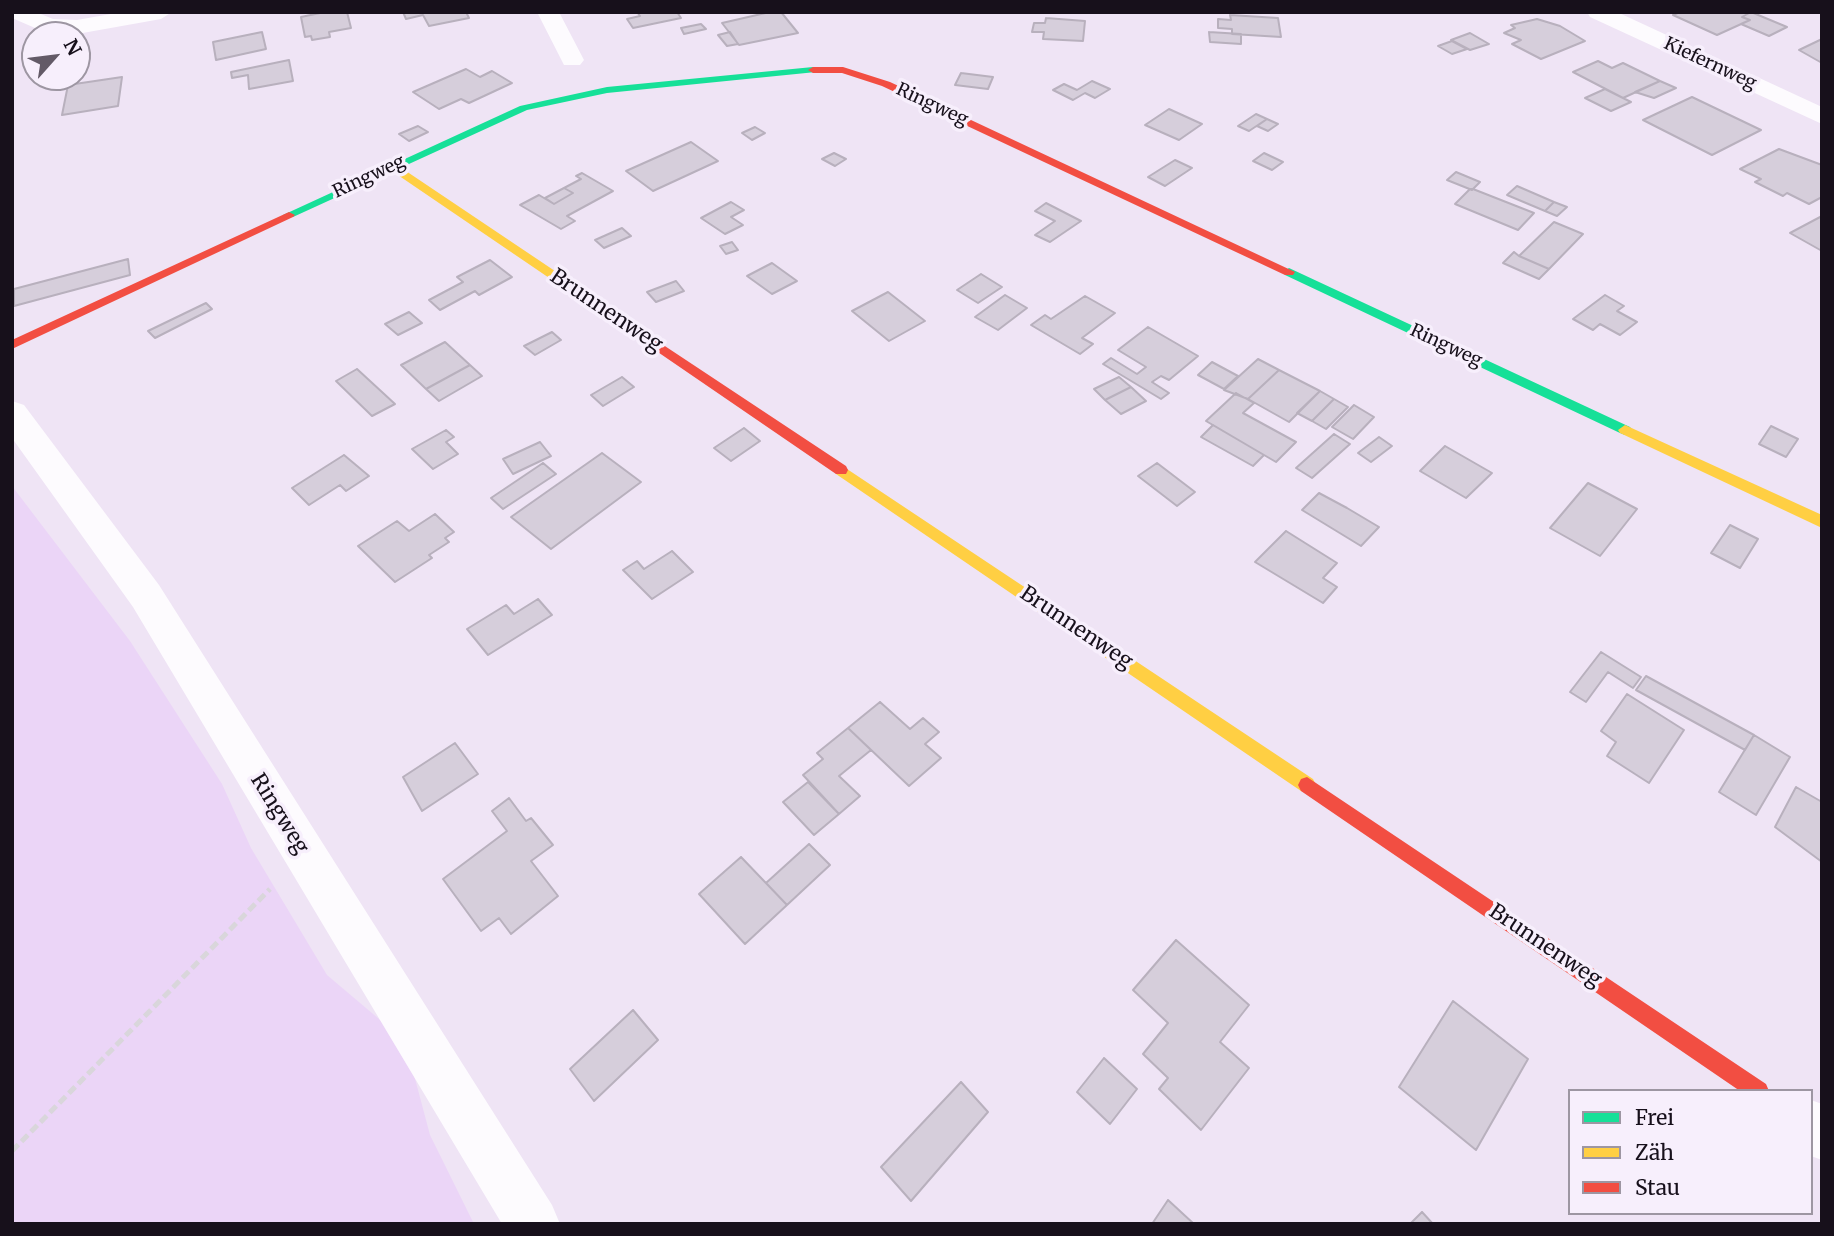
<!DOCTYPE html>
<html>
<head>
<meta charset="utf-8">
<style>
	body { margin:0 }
	#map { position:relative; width:1834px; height:1236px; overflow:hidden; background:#efe4f5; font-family:Merriweather,serif }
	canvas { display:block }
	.frame { position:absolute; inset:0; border:14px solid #17101b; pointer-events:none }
	.legend { position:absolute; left:1568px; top:1089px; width:245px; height:126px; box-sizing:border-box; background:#f7effc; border:2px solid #9d96a2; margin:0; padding:9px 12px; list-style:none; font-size:21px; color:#17101b }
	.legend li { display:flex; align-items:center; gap:14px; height:35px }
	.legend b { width:35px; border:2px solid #9d96a2 }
	.north { position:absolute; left:21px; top:21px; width:70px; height:70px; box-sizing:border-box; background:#f7effc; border:2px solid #9d96a2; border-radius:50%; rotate:62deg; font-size:19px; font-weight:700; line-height:28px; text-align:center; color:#17101b }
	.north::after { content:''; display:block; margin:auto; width:24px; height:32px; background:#635a67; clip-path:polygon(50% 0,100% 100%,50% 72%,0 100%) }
</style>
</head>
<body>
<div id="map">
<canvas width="1834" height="1236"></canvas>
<div class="frame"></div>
<ul class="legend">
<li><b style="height:9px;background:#16e098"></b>Frei</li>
<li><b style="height:9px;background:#ffcf43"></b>Zäh</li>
<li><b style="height:9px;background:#f24e42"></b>Stau</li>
</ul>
<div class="north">N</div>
</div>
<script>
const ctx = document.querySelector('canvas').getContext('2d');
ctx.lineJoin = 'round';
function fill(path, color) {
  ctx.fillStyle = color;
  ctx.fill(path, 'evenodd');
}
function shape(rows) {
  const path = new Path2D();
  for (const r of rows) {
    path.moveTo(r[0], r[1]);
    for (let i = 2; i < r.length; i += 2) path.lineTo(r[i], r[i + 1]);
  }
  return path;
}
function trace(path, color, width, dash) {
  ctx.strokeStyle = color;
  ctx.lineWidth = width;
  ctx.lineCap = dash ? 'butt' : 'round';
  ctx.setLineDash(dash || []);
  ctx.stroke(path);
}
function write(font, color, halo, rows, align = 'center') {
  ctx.font = font + ' Merriweather,serif';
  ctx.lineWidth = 7;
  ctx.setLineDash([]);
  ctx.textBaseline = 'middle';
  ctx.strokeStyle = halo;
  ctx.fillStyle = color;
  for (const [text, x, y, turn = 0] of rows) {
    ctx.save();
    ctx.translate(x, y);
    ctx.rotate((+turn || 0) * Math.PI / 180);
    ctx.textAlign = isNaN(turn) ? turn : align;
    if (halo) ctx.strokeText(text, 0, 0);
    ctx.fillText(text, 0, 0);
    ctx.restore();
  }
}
fill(shape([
	[12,486,130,641,222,784,251,848,327,975,405,1041,430,1135,474,1224,12,1224]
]), '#ebd5f7');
const building = shape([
	[325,12,347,12,351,28,329,32,330,37,312,40,311,36,305,37,301,17,325,12],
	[403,12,466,12,469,18,429,26,423,15,406,19,403,12],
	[637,12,677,12,681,18,633,28,627,19,640,16,637,12],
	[770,12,781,12,798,33,739,45,722,23,770,12],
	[1680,12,1751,12,1742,17,1750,20,1717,35,1673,15,1680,12],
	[1751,12,1787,27,1769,36,1741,24,1750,20,1742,17,1751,12],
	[1230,15,1278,18,1281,37,1232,34,1232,29,1218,28,1218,19,1231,20,1230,15],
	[1046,18,1085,21,1083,41,1043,39,1044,32,1032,32,1034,23,1045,23,1046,18],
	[1537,19,1560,26,1585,41,1541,59,1512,44,1521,40,1504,33,1515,28,1511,25,1537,19],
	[701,24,706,29,684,34,681,28,701,24],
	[262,32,266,49,216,60,213,42,262,32],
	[730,32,738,44,727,46,718,35,730,32],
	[1209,32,1241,34,1241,44,1210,42,1209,32],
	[1470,33,1489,44,1470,50,1451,40,1470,33],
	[1822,39,1822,63,1799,50,1822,39],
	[1452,41,1467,49,1452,54,1438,46,1452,41],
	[289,60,293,81,249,89,248,75,232,78,231,72,289,60],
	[1598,61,1612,68,1623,63,1660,81,1623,98,1573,72,1598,61],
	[466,69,480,77,492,71,512,83,469,103,461,99,439,109,413,92,466,69],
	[961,73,993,77,988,89,955,85,961,73],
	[122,77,118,106,62,115,68,85,122,77],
	[1092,81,1110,89,1095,98,1085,93,1073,100,1053,90,1064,84,1077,90,1092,81],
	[1660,81,1676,88,1654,98,1635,92,1660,81],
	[1605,89,1631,102,1611,111,1585,98,1605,89],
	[1692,97,1761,130,1712,155,1643,120,1692,97],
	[1169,109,1202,124,1179,140,1145,125,1169,109],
	[1256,114,1267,119,1249,131,1238,126,1256,114],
	[1267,119,1278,124,1268,131,1257,126,1267,119],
	[418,126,428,132,409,141,399,134,418,126],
	[755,127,765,133,752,140,742,133,755,127],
	[691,142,718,161,653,191,626,171,691,142],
	[1779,149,1822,165,1822,197,1809,204,1787,193,1783,196,1755,182,1761,179,1740,169,1779,149],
	[834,153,846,159,835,166,822,159,834,153],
	[1264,153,1283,162,1272,170,1253,161,1264,153],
	[1175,160,1192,168,1165,186,1148,177,1175,160],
	[1456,172,1480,182,1472,190,1447,180,1456,172],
	[582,173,613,191,567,216,575,221,561,229,520,205,539,195,554,204,573,193,564,188,581,179,576,176,582,173],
	[1517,186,1554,202,1545,211,1507,195,1517,186],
	[564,188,573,193,554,204,545,198,564,188],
	[1470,189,1473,189,1534,213,1518,230,1455,204,1470,189],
	[731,202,744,210,731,217,743,225,725,234,701,218,731,202],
	[1554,202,1567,207,1557,216,1545,211,1554,202],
	[1046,203,1081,221,1050,242,1035,235,1055,221,1035,211,1046,203],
	[1822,216,1822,251,1790,233,1822,216],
	[1554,222,1583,234,1549,269,1519,256,1554,222],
	[622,228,631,236,604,248,595,240,622,228],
	[732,242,738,250,726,254,720,246,732,242],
	[1514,252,1519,256,1549,269,1539,279,1503,263,1514,252],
	[128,259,130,275,14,306,14,289,128,259],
	[490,260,512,277,479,295,475,291,440,310,429,300,463,282,457,277,490,260],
	[772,263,797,281,772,294,747,276,772,263],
	[981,274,1002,287,978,303,957,290,981,274],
	[676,281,684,291,656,302,647,292,676,281],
	[888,292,925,321,889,341,852,311,888,292],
	[1005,295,1027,308,998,330,975,317,1005,295],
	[1605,295,1624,306,1617,311,1637,322,1620,335,1600,324,1593,330,1573,319,1605,295],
	[1085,296,1115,313,1082,338,1093,344,1080,354,1031,325,1045,315,1051,319,1085,296],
	[206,303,212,309,155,338,148,331,206,303],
	[409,312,422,323,398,335,385,324,409,312],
	[1148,327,1198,356,1169,380,1161,376,1152,382,1169,393,1161,399,1103,364,1111,358,1137,374,1146,367,1118,350,1148,327],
	[552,332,561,340,535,355,524,346,552,332],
	[445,342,470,365,426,389,401,365,445,342],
	[1258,359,1279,370,1248,399,1224,390,1258,359],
	[1212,362,1238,376,1224,389,1198,375,1212,362],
	[470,365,482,376,439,401,426,389,470,365],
	[357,369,395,404,372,416,336,381,357,369],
	[1279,370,1320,391,1289,422,1248,399,1279,370],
	[622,377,634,387,603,406,591,395,622,377],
	[1119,377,1131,387,1105,400,1094,389,1119,377],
	[1131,387,1146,401,1121,414,1105,400,1131,387],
	[1320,391,1334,399,1312,421,1297,413,1320,391],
	[1236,393,1254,403,1243,413,1296,442,1276,462,1206,421,1236,393],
	[1334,399,1348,407,1326,429,1312,421,1334,399],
	[1354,405,1374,417,1353,439,1332,427,1354,405],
	[1213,425,1264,455,1253,466,1201,437,1213,425],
	[1771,426,1798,439,1786,457,1759,444,1771,426],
	[744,428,760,441,731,461,714,448,744,428],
	[446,430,454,437,446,442,458,454,433,469,412,449,446,430],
	[1334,434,1350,444,1312,478,1296,468,1334,434],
	[1379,437,1392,446,1371,462,1358,453,1379,437],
	[540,442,551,456,513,474,503,459,540,442],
	[1445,446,1492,473,1466,498,1420,471,1445,446],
	[602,453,641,482,551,549,511,517,602,453],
	[344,455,369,476,346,491,340,485,309,505,292,488,344,455],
	[543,463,556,474,503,509,491,498,543,463],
	[1157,463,1195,492,1177,506,1138,476,1157,463],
	[1588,483,1637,509,1600,556,1550,528,1588,483],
	[1319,493,1347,508,1379,527,1361,546,1302,510,1319,493],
	[435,514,454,532,445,538,449,542,429,555,432,558,395,582,358,546,397,521,409,531,435,514],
	[1730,525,1758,539,1740,568,1711,553,1730,525],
	[1286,531,1337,563,1323,578,1337,587,1323,603,1255,562,1286,531],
	[672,551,693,572,652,599,623,570,637,561,644,569,672,551],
	[538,599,552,615,488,655,467,629,506,605,514,614,538,599],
	[1601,652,1641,677,1633,688,1608,672,1586,702,1570,692,1601,652],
	[1646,676,1754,735,1745,750,1636,690,1646,676],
	[1627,694,1684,730,1649,783,1607,756,1616,742,1601,731,1627,694],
	[880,702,910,729,923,718,939,732,925,744,941,758,909,786,848,728,880,702],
	[848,728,871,750,839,776,860,796,839,814,803,775,823,759,817,753,848,728],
	[1754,735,1790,757,1756,815,1719,792,1754,735],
	[455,743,478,774,422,811,403,777,455,743],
	[808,782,839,814,814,835,783,802,808,782],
	[1796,787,1822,802,1822,862,1775,827,1796,787],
	[509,798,526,821,531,818,553,845,531,861,558,896,511,934,499,918,481,931,443,879,507,831,492,811,509,798],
	[809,844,830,865,787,905,766,883,809,844],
	[741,857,787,905,745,944,699,894,741,857],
	[1176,940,1249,1005,1220,1042,1249,1068,1201,1130,1159,1089,1168,1078,1143,1054,1168,1023,1133,990,1176,940],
	[1453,1001,1528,1059,1476,1150,1399,1087,1453,1001],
	[633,1010,658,1040,594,1101,570,1069,633,1010],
	[1104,1058,1137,1089,1110,1124,1077,1092,1104,1058],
	[961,1082,988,1112,911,1201,881,1167,961,1082],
	[1168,1200,1194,1224,1152,1224,1168,1200],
	[1422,1212,1433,1224,1410,1224,1422,1212]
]);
fill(building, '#d6cedb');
trace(building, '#b8b0bd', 2);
trace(shape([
	[12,1151,270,889]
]), '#d9d6db', 5, [9, 4.5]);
fill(shape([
	[12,12,36,12,53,19,77,20,122,12,172,12,161,19,77,34,42,31,12,18,12,12],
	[537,12,559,12,584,60,580,65,564,65,537,12],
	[1587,12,1617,12,1822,107,1822,124,1590,17,1587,12],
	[12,401,24,405,159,585,552,1205,560,1224,502,1224,133,607,12,438,12,401],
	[1811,1100,1822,1104,1822,1160,1811,1156,1811,1100]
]), '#fdfbfe');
fill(shape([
	[813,67,818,70,816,72,607,93,527,110,293,217,283,215,520,106,607,87,813,67],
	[1289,268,1630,427,1632,430,1625,435,1620,433,1285,275,1283,272,1289,268]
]), '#16e098');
fill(shape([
	[389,165,397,165,619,314,619,320,611,320,389,169,389,165],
	[1625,425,1822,515,1822,528,1620,433,1618,430,1625,425],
	[841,465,1313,779,1316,785,1313,791,1307,793,1301,791,836,474,834,470,841,465]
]), '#ffcf43');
fill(shape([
	[843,67,890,82,1295,272,1293,275,1285,275,882,86,842,73,813,73,808,70,813,67,843,67],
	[289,212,295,215,293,217,12,349,12,340,289,212],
	[615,313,846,466,848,470,846,474,836,474,611,320,609,317,615,313],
	[1307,777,1766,1084,1769,1091,1740,1091,1301,791,1298,785,1301,779,1307,777]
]), '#f24e42');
write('18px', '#17101b', '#f7effc', [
	["Kiefernweg",1710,64,25],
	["Ringweg",932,105,25],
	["Ringweg",369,177,-25],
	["Ringweg",1446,346,25]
]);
write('21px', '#17101b', '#f7effc', [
	["Brunnenweg",606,311,34],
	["Brunnenweg",1076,628,34],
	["Ringweg",279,814,58],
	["Brunnenweg",1545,946,34]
]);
</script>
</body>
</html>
